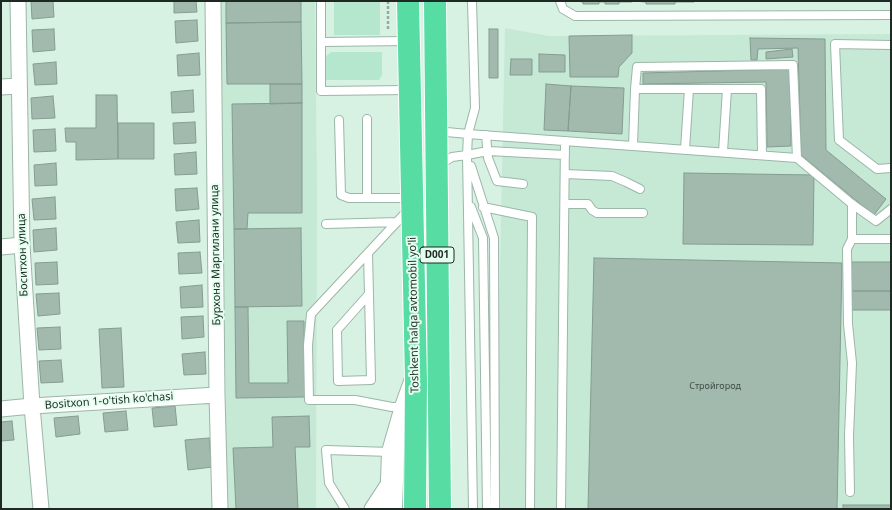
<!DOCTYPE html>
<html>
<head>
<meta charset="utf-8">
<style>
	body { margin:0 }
	#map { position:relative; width:892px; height:510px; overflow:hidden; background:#d7f1e3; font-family:"Noto Sans",sans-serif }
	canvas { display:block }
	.frame { position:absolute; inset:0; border:2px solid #1f2924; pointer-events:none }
</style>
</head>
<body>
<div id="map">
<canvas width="892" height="510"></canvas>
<div class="frame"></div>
</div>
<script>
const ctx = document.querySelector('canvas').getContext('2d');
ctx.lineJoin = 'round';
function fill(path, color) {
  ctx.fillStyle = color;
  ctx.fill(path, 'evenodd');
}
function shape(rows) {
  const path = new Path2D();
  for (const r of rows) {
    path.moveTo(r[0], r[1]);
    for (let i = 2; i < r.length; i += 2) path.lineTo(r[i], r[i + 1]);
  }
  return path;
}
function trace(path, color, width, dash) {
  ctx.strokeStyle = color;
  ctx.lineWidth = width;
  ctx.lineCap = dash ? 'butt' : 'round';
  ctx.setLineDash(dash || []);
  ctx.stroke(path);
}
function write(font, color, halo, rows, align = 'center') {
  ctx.font = font + ' "Noto Sans",sans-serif';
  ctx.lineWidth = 4;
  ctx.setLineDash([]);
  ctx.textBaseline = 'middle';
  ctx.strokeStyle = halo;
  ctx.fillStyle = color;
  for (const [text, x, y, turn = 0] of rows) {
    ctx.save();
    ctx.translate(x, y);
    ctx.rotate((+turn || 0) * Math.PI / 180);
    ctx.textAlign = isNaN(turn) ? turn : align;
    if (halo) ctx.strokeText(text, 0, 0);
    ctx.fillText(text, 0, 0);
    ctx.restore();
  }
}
fill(shape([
	[221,1,315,1,317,193,316,509,227,509],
	[505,28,549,36,891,34,891,509,495,509]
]), '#c6e9d6');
fill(shape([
	[334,1,380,1,380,35,334,35],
	[331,52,382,52,382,75,379,80,324,80,324,58]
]), '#b4e7cd');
const building = shape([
	[31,1,53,1,54,17,32,19,31,1],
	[174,1,196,1,197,12,174,13,174,1],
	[226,1,301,1,301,22,226,23,226,1],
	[576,1,632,1,632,2,619,2,619,4,605,4,605,2,599,2,599,4,583,4,583,2,576,1],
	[632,1,694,1,694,2,675,2,675,4,646,4,646,2,632,1],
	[197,20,198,41,176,43,175,21,197,20],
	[301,22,302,84,227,84,226,23,301,22],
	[54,29,55,50,33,52,32,30,54,29],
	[489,29,498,29,498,78,489,78,489,29],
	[632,35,632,53,619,67,618,77,570,77,569,36,632,35],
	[750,38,825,39,826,150,886,199,874,215,801,155,798,48,758,49,757,60,751,60,750,38],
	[792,49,793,57,766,59,766,52,792,49],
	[199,53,200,75,178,76,177,55,199,53],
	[539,54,565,55,565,72,539,72,539,54],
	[511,59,532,59,532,75,510,75,511,59],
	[56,62,57,84,35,85,33,64,56,62],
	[790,69,791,146,767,147,766,82,643,84,643,73,790,69],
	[270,84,302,84,302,103,270,104,270,84],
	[546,84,571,86,568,131,544,130,546,84],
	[571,86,624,88,622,134,568,131,571,86],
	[193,90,194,112,172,113,171,92,193,90],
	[96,95,117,95,118,159,76,160,76,142,66,142,65,128,96,128,96,95],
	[53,96,55,118,32,119,31,98,53,96],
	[302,103,302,213,248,213,247,229,234,229,232,104,302,103],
	[195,122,196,143,174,144,173,123,195,122],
	[118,123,154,123,154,159,118,159,118,123],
	[55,129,56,151,34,152,33,130,55,129],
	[196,152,197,174,175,175,174,154,196,152],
	[56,163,57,185,35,186,34,165,56,163],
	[684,173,814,175,813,245,683,244,684,173],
	[197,188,199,209,176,211,175,189,197,188],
	[55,197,56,219,34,220,32,199,55,197],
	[199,220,200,242,178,243,176,222,199,220],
	[56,228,57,250,34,252,33,230,56,228],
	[301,228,302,306,235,307,234,229,301,228],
	[200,252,202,273,179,274,178,253,200,252],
	[594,258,842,263,837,509,588,509,594,258],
	[57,262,58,284,36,285,35,263,57,262],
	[849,262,891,262,891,291,849,291,849,262],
	[202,285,203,307,181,308,180,287,202,285],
	[849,291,891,291,891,310,849,310,849,291],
	[59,293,60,314,38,316,36,294,59,293],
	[235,307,248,307,249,383,288,383,287,321,304,321,305,397,236,398,235,307],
	[203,316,204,337,182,339,181,317,203,316],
	[60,327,61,349,39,350,37,328,60,327],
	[121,328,124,387,102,388,99,329,121,328],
	[205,352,206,374,184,375,182,354,205,352],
	[61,360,63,382,41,383,39,361,61,360],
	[175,406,177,425,154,427,152,408,175,406],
	[126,411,128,430,105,432,103,413,126,411],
	[78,416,80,434,56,437,54,418,78,416],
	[309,416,310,447,295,447,298,509,236,509,233,448,273,447,272,417,309,416],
	[12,421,14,440,1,441,1,422,12,421],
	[209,438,212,467,188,470,185,440,209,438],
	[843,505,891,505,891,509,843,509,843,505]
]);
fill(building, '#a1baad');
trace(building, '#849d90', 1);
const lane = shape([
	[321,1,321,42,408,41],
	[472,1,475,108,468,134,467,155,473,509],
	[560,1,563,9,575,16,891,15],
	[321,42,321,91,409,90],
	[891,45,835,44,839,140,877,169,891,168],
	[635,89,637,67,793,65,797,158],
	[367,119,367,197],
	[339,120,341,195,349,198,411,198],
	[436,131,468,134,797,158,852,204,876,221,891,209],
	[486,135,488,158,497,181,523,184],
	[633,146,635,89,761,89,762,155],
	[685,149,689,89],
	[723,152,727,89],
	[439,165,452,157,467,155,488,151,565,155],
	[471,166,494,238,495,509],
	[565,174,612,176,626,182,640,189],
	[565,204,588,204,592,210,597,213,643,213],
	[471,207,483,238,487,509],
	[483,207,532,217,530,509],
	[326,224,397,222],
	[852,239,891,239],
	[368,253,371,380,338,381,337,330,369,294],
	[406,407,392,407,355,400,309,400,308,345,311,314,409,209],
	[850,492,849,436,852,363,848,324,847,249,852,239,852,204],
	[345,509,329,483,326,450,391,452],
	[561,509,565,141]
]);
const street = shape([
	[18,1,22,245,32,406,41,509],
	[213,1,217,395,220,509],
	[1,87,19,86],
	[1,247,22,245],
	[1,409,32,406,217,395],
	[372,509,391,480]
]);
const secondary = shape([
	[391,509,393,452,406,407,415,382]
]);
const highway = shape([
	[408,1,416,381,415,509],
	[435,1,440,509]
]);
trace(lane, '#9cb6a8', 10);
trace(street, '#9cb6a8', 17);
trace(secondary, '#9cb6a8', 24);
trace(highway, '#fff', 24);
trace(shape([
	[388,1,388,31]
]), '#96aba0', 2.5, [3, 2]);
trace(lane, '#fff', 8);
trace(street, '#fff', 15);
trace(secondary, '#fff', 22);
trace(highway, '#57dca4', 22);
write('9px', '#404d46', null, [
	["Стройгород",715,386]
]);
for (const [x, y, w] of [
	[437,255,34]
]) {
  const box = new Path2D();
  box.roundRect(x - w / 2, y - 8, w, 16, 3);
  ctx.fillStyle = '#e4fff0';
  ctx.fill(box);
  trace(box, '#1f2924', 1);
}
write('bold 10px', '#1f2924', null, [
	["D001",437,255]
]);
write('11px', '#1f2924', '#e4fff0', [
	["Боситхон улица",23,255,-92],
	["Бурхона Маргилани улица",216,255,-91],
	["Toshkent halqa avtomobil yo'li",414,315,-91],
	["Bositxon 1-o'tish ko'chasi",109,401,-4]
]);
</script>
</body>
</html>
